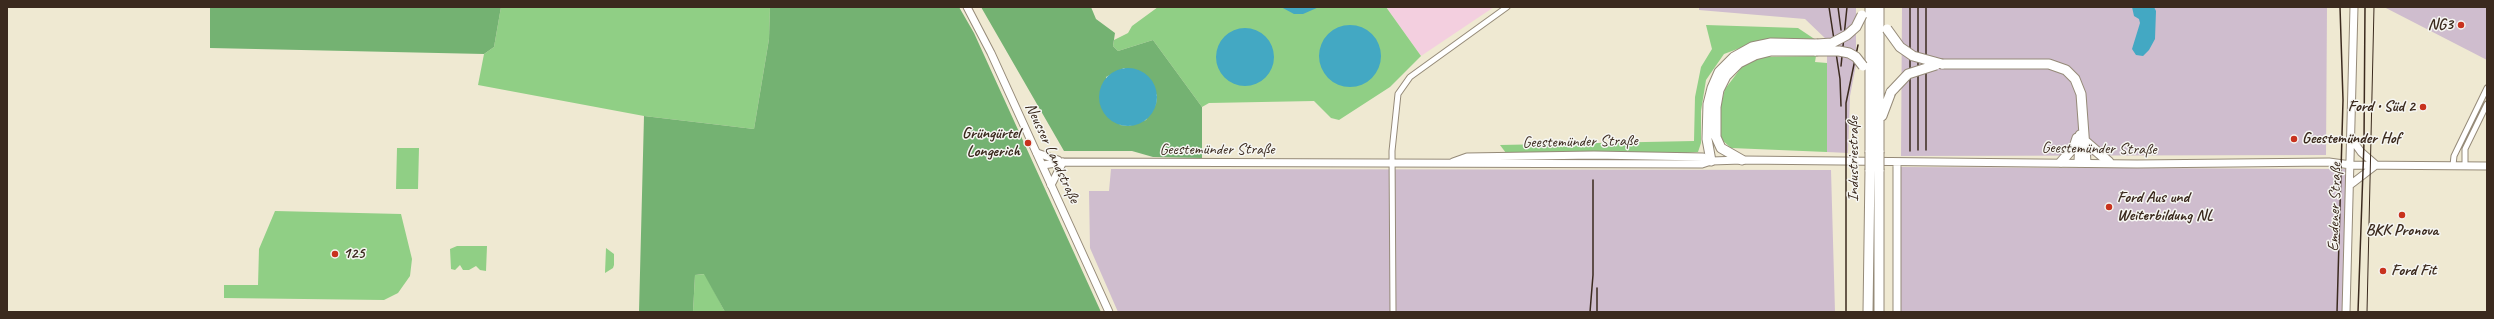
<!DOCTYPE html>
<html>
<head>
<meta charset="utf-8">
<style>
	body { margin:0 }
	#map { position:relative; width:2494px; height:319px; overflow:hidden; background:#efe9d2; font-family:Caveat,sans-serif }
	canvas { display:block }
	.frame { position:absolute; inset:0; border:8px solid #3b2a1e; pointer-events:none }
</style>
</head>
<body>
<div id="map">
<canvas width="2494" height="319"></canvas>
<div class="frame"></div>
</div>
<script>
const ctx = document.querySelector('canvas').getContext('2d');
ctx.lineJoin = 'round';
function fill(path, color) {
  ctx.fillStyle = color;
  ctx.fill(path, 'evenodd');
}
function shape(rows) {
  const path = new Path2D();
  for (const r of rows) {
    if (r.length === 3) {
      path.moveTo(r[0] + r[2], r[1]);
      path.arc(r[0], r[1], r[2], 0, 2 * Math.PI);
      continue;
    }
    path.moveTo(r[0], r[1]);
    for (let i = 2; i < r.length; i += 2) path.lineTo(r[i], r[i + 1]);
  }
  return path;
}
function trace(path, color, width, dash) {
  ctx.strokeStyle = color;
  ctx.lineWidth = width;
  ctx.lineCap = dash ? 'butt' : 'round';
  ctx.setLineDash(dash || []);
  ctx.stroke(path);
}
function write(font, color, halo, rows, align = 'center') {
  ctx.font = font + ' Caveat,sans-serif';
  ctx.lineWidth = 3;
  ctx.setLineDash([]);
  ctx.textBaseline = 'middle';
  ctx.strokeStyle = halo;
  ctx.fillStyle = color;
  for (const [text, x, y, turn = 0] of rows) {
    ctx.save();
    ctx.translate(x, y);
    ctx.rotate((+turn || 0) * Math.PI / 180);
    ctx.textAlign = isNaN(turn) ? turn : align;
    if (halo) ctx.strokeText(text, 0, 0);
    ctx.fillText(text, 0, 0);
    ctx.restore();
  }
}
fill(shape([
	[1386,7,1494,7,1421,56]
]), '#f3cfdf');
fill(shape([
	[1699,7,1856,7,1856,65,1850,96,1848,153,1827,152,1827,40,1805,19,1699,10],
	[1902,7,2327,7,2326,155,1901,156],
	[2384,7,2487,7,2487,60],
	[1901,167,2347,169,2345,312,1901,312],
	[1111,169,1831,170,1835,312,1118,312,1090,248,1089,191,1109,191]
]), '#cfbdce');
fill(shape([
	[501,7,770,7,769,39,754,129,644,116,478,85,484,54,494,47],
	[1158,7,1386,7,1421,56,1390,87,1339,120,1331,118,1314,101,1209,103,1202,107,1153,40,1118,51,1113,46,1114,40,1128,33,1132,26],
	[1706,25,1798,28,1816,40,1764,39,1724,54,1706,80,1701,111,1701,143,1698,152,1663,155,1645,152,1506,153,1500,145,1694,141,1695,97,1701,67,1712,49],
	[1816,56,1815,62,1827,63,1827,152,1731,148,1721,139,1721,104,1725,89,1744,64,1759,57],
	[397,148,419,148,418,189,396,189],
	[275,211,401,214,412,259,410,276,398,293,384,300,224,298,224,285,258,285,259,249],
	[457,246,487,246,486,271,480,270,476,266,469,270,463,270,460,265,455,270,451,269,450,249],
	[606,248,614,254,614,265,613,268,605,273],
	[705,274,725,312,693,312,695,275]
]), '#90cf85');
fill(shape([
	[210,7,501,7,494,47,484,54,210,48],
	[770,7,959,7,974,33,1101,312,725,312,704,274,695,275,693,312,639,312,644,116,754,129,769,39],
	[981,7,1091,7,1096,19,1115,33,1113,46,1118,51,1153,40,1202,107,1202,158,1153,157,1132,151,1064,151],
	[1124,68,1157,95,1156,104,1146,120,1129,126,1120,125,1106,77]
]), '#74b272');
fill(shape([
	[1281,7,1319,7,1303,14,1294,14],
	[2132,7,2154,7,2156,11,2155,39,2149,50,2143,56,2136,55,2132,49,2140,23,2139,19,2134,16],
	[1350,56,31],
	[1245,57,29],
	[1128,97,29]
]), '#43a8c3');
const minor = shape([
	[2453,165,2454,156,2487,88],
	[2465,165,2465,149,2487,104],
	[1393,312,1392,151,1398,94,1410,77,1507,7]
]);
const tertiary = shape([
	[1037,153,1058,160],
	[1453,162,1467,157,1594,155,1703,157,1711,161],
	[1897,162,1897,312],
	[1043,165,1063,162,1702,164,1711,161,1742,160,2137,164,2329,162,2351,165,2487,166],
	[1051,185,1063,162],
	[2350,185,2376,165,2361,152,2351,138],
	[2346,312,2354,7]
]);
const secondary = shape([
	[967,7,991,53,1109,312]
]);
const trunk = shape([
	[1942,64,2049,64,2066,70,2075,79,2081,94,2086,162],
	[1882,116,1891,92],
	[2086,142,2109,162],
	[1870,152,1870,7],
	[1879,152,1879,7],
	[1742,160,1721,148,1716,137,1716,107,1719,90,1726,76,1739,63,1755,55,1771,51,1816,51],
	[1711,161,1707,139,1708,104,1712,88,1719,72,1734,57,1752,47,1771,43,1817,44],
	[2061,162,2074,147,2077,138],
	[2079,162,2080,135],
	[1879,170,1879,312],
	[1868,312,1870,170]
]);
trace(minor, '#958a78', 7);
trace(tertiary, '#958a78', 9);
trace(secondary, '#958a78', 9);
trace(trunk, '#958a78', 11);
trace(minor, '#fff', 5);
trace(tertiary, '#fff', 7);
trace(secondary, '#fff', 7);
trace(trunk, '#fff', 9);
trace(shape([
	[2367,312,2374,7]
]), '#3b2a1e', 1);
trace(shape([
	[1829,7,1840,79,1841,106],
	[1838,7,1841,30],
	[1918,7,1918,150],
	[1926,7,1926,150],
	[1841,66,1847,7],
	[1910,151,1910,7],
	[1597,288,1597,312],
	[1590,312,1593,275,1593,180],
	[1846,312,1846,103,1858,45],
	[2337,312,2343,100,2340,7],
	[2358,312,2364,142,2365,7]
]), '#3b2a1e', 1.5);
const trunkBridge = shape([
	[1887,29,1900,47,1913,56,1942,64],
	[1817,44,1832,43,1847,35,1856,27,1862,15],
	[1816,51,1839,51,1849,53,1856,57,1863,66],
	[1891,92,1908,74,1936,65],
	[1870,152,1870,170],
	[1879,152,1879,170]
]);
trace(trunkBridge, '#958a78', 11, []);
trace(trunkBridge, '#fff', 9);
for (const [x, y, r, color] of [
	[2461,25,4,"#c8321e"],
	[2423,107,4,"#c8321e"],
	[2294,139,4,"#c8321e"],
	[1028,143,4,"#c8321e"],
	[2109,207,4,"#c8321e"],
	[2402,215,4,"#c8321e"],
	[335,254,4,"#c8321e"],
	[2383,271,4,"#c8321e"]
]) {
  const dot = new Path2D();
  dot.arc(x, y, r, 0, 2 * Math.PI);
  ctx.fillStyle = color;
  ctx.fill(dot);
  trace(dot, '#f6f6f2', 1.5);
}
write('bold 16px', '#3b2a1e', '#f6f6f2', [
	["NG3",2453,25,"right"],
	["Ford • Süd 2",2415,107,"right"],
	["Grüngürtel",1020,134,"right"],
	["Longerich",1020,152,"right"],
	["Geestemünder Hof",2302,139],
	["Ford Aus und",2117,198],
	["Weiterbildung NL",2117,216],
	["BKK Pronova",2402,231,"center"],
	["125",343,254],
	["Ford Fit",2391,271]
], 'left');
write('16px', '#3b2a1e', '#f6f6f2', [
	["Geestemünder Straße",1580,142,-1],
	["Geestemünder Straße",2099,149,1],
	["Geestemünder Straße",1217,150],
	["Neusser Landstraße",1052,153,65],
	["Industriestraße",1854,159,-90],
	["Emdener Straße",2335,207,-88]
]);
</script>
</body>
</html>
